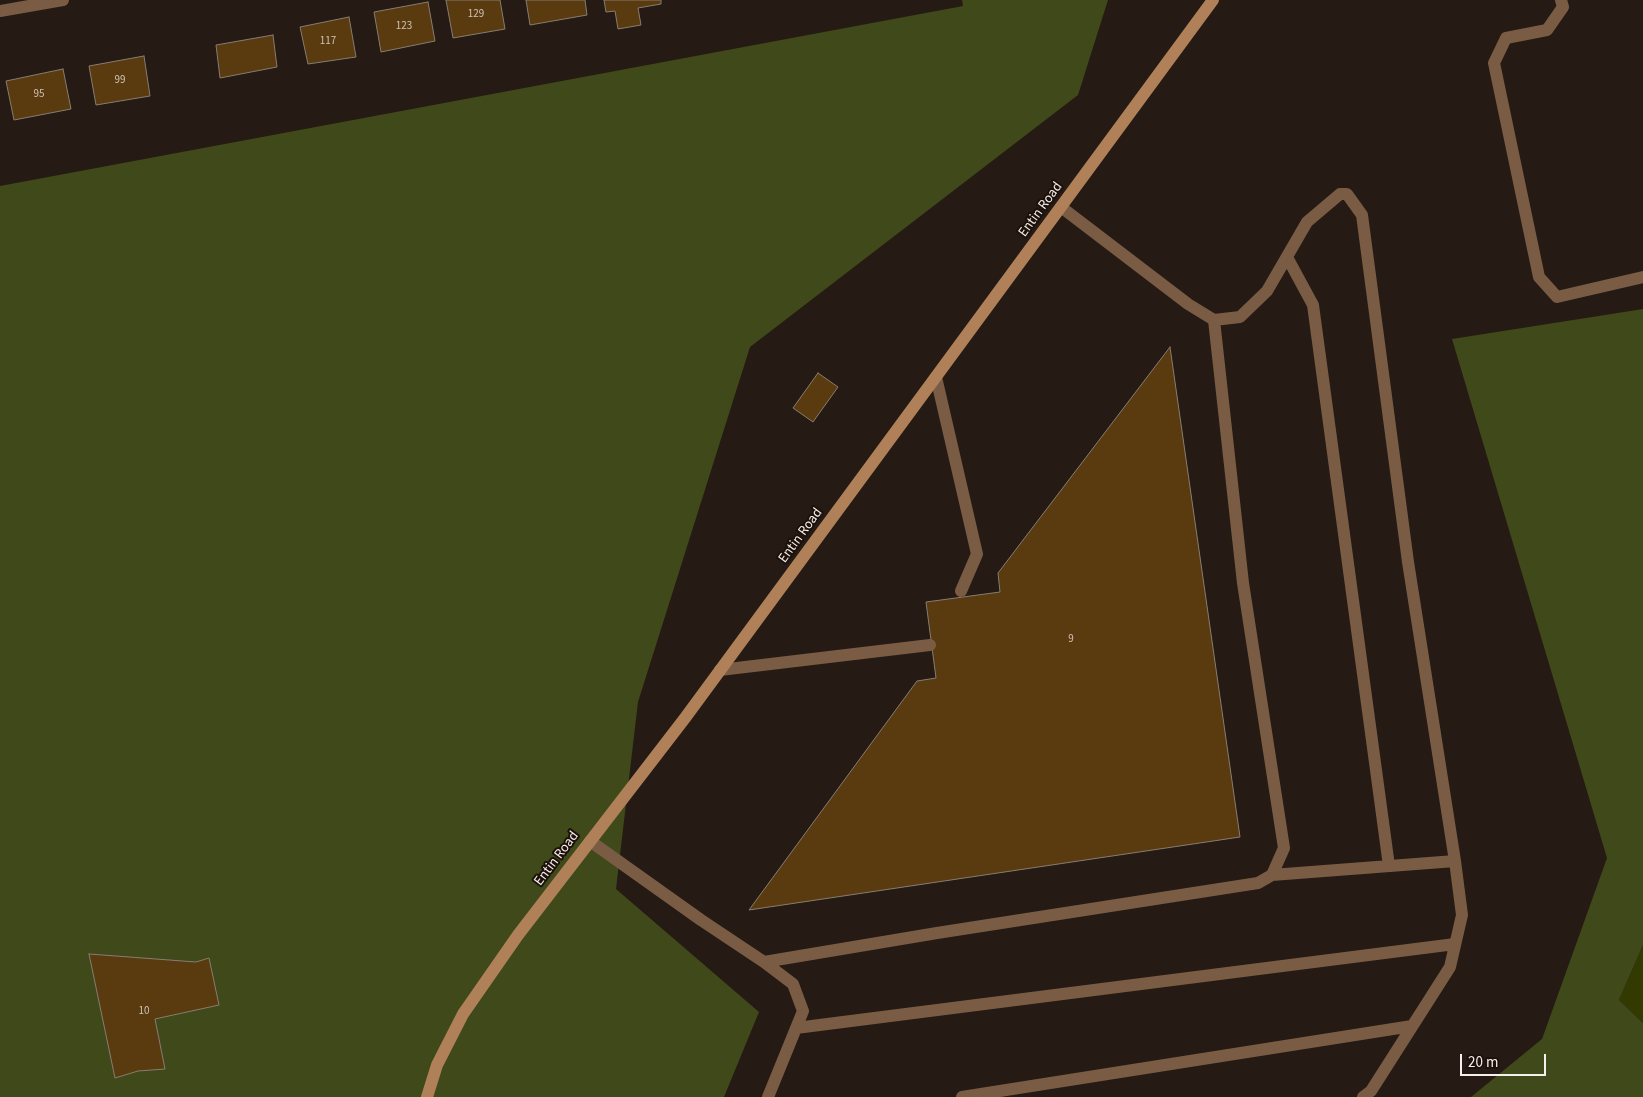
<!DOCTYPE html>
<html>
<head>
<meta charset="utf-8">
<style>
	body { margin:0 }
	#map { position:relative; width:1643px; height:1097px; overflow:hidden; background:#251a14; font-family:"Source Sans 3",sans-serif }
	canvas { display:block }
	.scale { position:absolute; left:1460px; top:1054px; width:86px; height:22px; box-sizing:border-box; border:2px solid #f7efeb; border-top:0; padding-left:6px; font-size:15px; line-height:18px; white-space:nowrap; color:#f7efeb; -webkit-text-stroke:4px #1c110b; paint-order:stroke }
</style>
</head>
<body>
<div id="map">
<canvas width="1643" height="1097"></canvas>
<div class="scale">20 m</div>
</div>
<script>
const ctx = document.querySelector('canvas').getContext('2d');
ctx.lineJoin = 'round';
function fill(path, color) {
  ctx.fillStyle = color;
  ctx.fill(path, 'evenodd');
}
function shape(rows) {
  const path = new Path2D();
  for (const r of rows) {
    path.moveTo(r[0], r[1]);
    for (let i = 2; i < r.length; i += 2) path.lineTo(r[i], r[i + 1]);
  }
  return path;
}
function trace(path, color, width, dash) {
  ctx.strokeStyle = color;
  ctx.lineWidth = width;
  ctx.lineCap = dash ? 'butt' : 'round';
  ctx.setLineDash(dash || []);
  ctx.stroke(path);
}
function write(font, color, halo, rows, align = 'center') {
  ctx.font = font + ' "Source Sans 3",sans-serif';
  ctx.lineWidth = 4;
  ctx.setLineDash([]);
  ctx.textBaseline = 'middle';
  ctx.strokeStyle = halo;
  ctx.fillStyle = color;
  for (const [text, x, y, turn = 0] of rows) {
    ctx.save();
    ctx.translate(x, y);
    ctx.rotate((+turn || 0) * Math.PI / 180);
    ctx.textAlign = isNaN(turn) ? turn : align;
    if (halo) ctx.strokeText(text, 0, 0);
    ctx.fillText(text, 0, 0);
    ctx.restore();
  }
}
fill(shape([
	[1643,945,1643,1023,1619,1000]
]), '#323a02');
fill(shape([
	[962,0,1108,0,1078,95,750,347,638,702,616,889,759,1012,724,1097,0,1097,0,186,963,6],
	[1643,309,1643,945,1619,1000,1643,1023,1643,1097,1471,1097,1542,1039,1607,858,1452,339]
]), '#404919');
const building = shape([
	[446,0,500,0,505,29,453,38,446,0],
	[526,0,585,0,587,15,530,25,526,0],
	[604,0,661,0,661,4,638,8,641,25,618,29,615,11,606,12,604,0],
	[428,2,435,41,381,52,374,12,428,2],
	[349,17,356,57,308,64,300,27,349,17],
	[273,35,277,67,220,78,216,45,273,35],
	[144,56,150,96,96,105,89,66,144,56],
	[63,69,71,109,14,120,6,81,63,69],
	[1170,347,1240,837,749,910,917,681,936,678,926,602,1000,592,998,573,1170,347],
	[818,373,838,387,813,422,793,408,818,373],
	[89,954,196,962,209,958,219,1005,155,1019,165,1069,138,1071,115,1078,89,954]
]);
fill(building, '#5a3b10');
trace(building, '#877d71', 1);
trace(shape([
	[1561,0,1563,7,1547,30,1506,38,1494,63,1539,277,1557,297,1643,277],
	[1061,207,1188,304,1214,320,1240,317,1267,291,1307,222,1340,194,1347,194,1362,215,1408,562,1455,861,1462,915,1450,967,1371,1091,1363,1097],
	[1287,257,1313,305,1389,866],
	[936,377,977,554,961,591],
	[720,670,930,645],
	[590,841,701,920,764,962,793,984,803,1011,768,1097],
	[1272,875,1455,861],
	[764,962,937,933,1258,883,1272,875,1284,848,1243,583,1214,320],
	[796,1028,1455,944],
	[962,1097,1412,1026]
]), '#7a5c44', 12);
trace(shape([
	[0,11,63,0]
]), '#7a5c44', 12);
trace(shape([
	[427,1097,437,1065,463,1014,518,935,685,718,1213,0]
]), '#b08059', 12);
write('11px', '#d0c2b4', null, [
	["129",476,15],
	["123",404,27],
	["117",328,42],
	["99",120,81],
	["95",39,95],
	["9",1071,640],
	["10",144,1012]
]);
write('14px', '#f7efeb', '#1c110b', [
	["Entin Road",1041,210,-54],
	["Entin Road",801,536,-54],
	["Entin Road",557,859,-53]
]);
</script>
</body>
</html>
